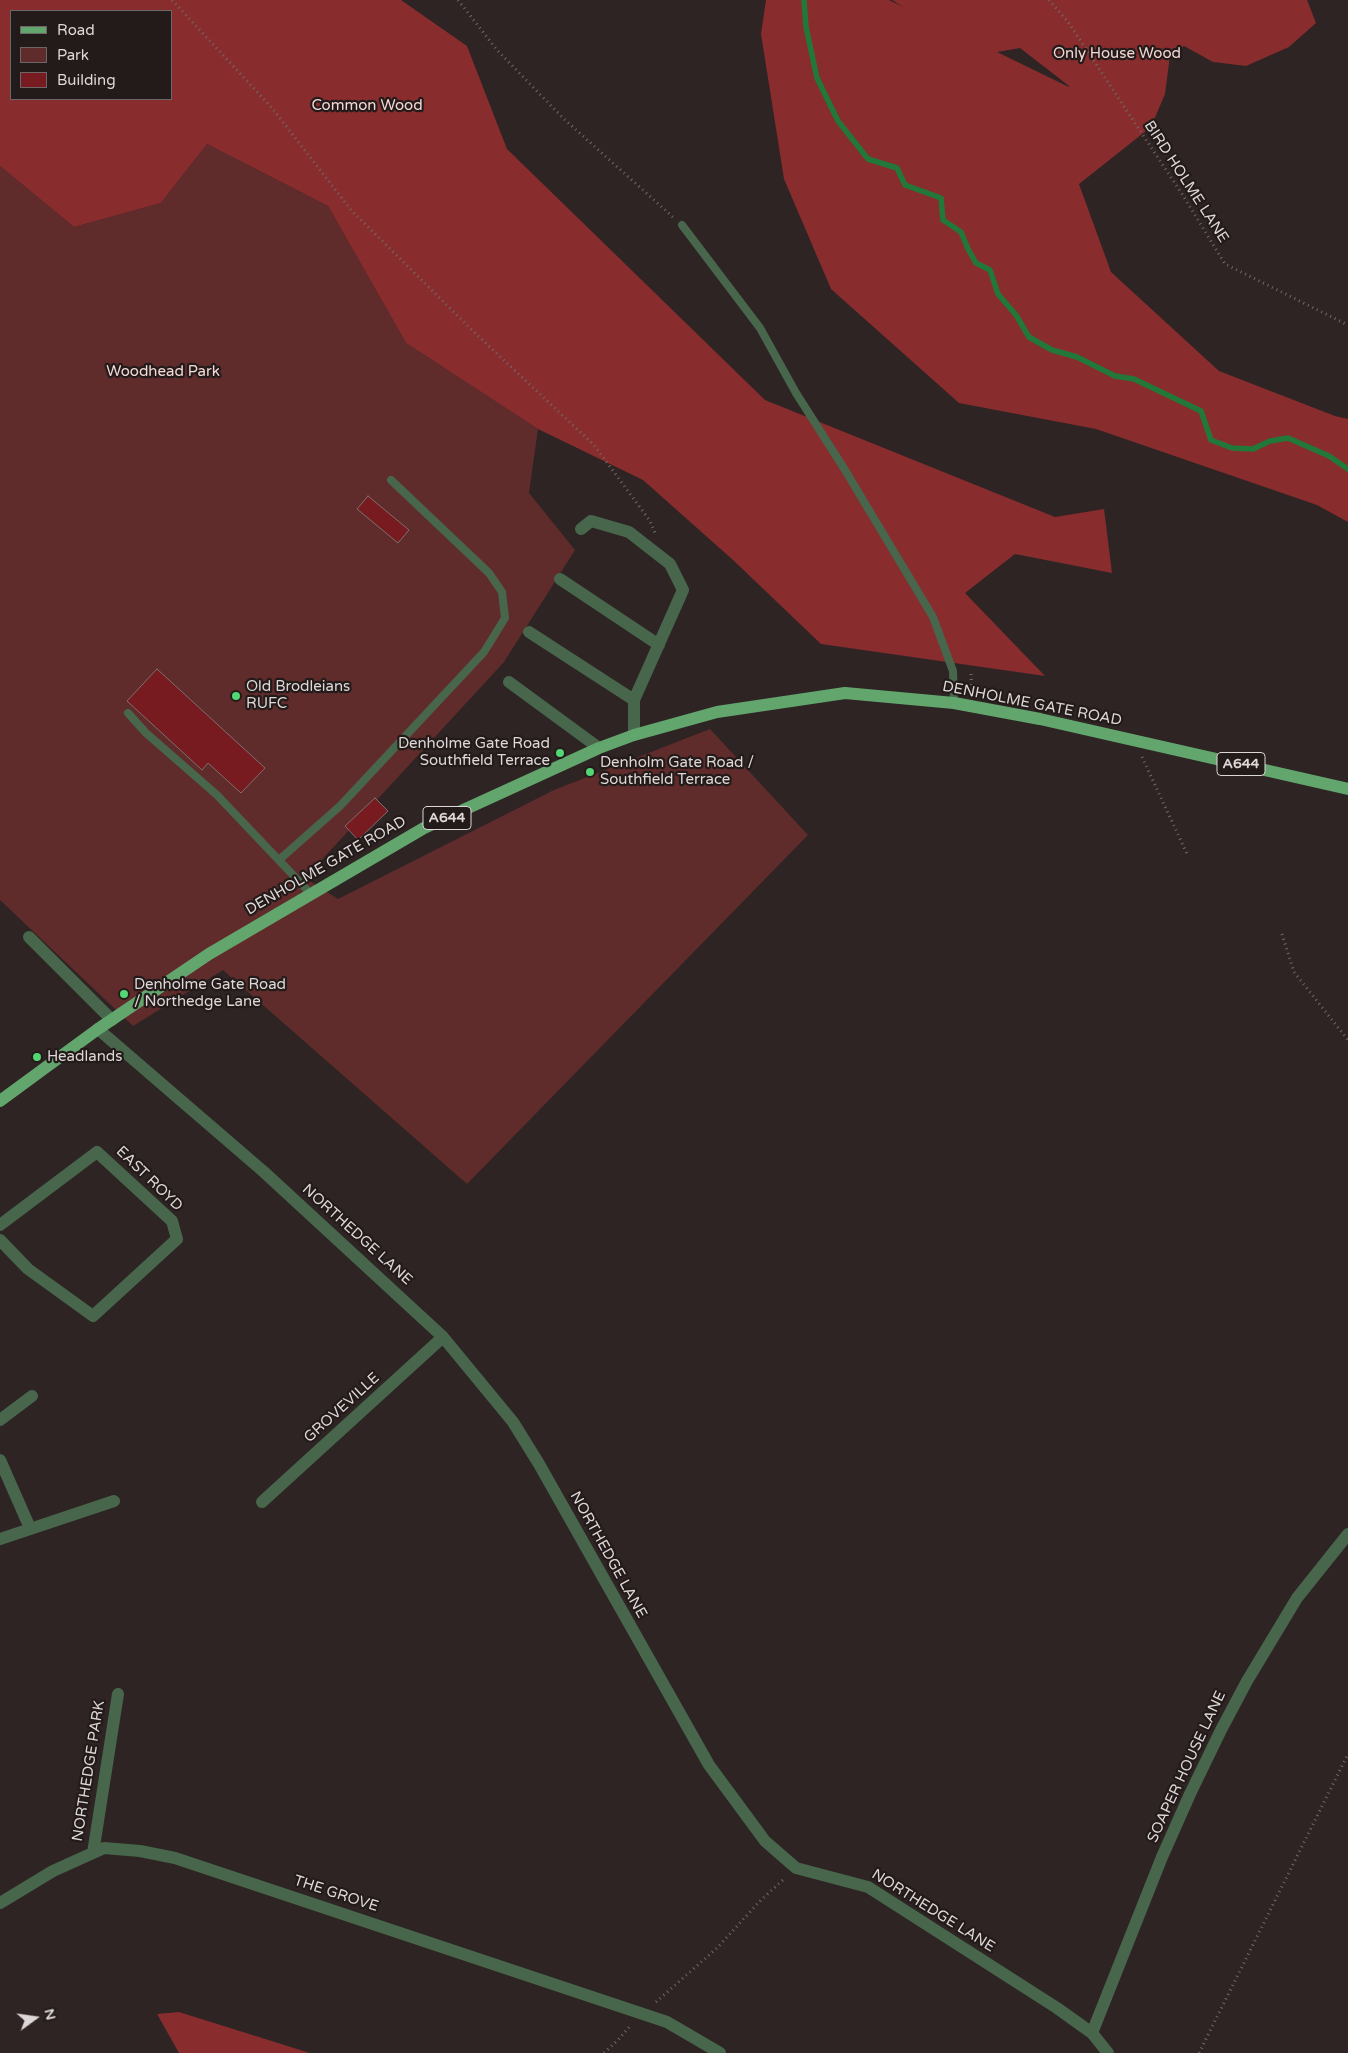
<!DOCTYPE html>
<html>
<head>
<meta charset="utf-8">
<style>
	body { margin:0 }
	#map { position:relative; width:1348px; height:2053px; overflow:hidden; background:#2d2423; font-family:"Varela Round",sans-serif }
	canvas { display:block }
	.legend { position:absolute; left:10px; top:10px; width:162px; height:90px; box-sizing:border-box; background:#231b1a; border:1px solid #6e6666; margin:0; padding:6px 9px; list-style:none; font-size:15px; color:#ded7d7 }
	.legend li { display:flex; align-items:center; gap:10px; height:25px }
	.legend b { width:25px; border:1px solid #6e6666 }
	.north { position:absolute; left:10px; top:1993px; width:50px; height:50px; -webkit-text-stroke:4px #231b1a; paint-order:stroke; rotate:76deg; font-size:14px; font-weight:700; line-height:20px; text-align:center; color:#ded7d7 }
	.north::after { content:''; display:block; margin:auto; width:18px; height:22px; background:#ded7d7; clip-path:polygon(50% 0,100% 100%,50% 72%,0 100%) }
</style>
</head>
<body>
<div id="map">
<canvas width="1348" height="2053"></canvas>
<ul class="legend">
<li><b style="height:6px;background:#62a66e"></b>Road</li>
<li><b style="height:14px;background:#602c2b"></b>Park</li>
<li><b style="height:14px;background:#771b20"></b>Building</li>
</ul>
<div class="north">N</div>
</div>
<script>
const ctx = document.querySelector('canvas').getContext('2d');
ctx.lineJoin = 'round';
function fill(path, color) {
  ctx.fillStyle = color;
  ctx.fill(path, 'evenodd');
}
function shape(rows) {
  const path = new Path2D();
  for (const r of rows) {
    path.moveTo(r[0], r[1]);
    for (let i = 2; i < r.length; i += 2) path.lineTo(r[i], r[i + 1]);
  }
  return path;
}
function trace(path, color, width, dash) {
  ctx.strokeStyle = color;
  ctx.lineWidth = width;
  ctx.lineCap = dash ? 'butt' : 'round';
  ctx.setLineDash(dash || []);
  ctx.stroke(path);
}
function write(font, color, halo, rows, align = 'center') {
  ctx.font = font + ' "Varela Round",sans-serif';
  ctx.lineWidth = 4.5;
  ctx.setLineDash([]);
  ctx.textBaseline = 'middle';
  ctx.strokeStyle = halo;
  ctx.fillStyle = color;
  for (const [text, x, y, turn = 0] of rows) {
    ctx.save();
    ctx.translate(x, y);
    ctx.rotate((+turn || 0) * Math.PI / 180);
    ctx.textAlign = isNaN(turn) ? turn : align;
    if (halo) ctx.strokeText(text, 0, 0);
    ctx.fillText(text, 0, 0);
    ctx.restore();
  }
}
fill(shape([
	[207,144,328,206,406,343,538,429,529,493,575,550,504,662,305,878,338,899,554,790,710,729,808,835,467,1184,223,970,133,1026,0,900,0,166,74,227,161,203]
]), '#602c2b');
fill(shape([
	[0,0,401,0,467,46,507,149,765,400,1055,517,1104,509,1112,573,1015,554,965,593,1045,676,821,644,733,560,643,480,538,429,406,343,328,206,207,144,161,203,74,227,0,166],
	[11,11,171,11,171,99,11,99],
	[766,0,889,0,903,7,892,0,1307,0,1316,23,1289,47,1246,66,1213,62,1184,46,1170,56,1165,94,1151,127,1079,184,1111,272,1219,371,1335,416,1348,419,1348,522,1317,505,1096,429,959,403,831,289,784,179,761,34],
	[1020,48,1069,86,1069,87,997,52],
	[179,2012,310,2053,179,2053,157,2014]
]), '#882c2e');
trace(shape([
	[804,0,806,27,817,78,838,121,868,159,897,168,905,185,941,198,943,220,961,232,968,249,976,263,990,270,998,294,1016,315,1029,337,1052,350,1077,357,1115,376,1134,379,1201,411,1211,440,1232,448,1253,449,1270,441,1288,438,1329,456,1348,469]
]), '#227839', 5.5);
const building = shape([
	[368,496,409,530,398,543,357,509,368,496],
	[157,669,265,768,241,793,208,763,202,770,127,701,157,669],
	[375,798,388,811,358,840,345,826,375,798]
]);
fill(building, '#771b20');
trace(building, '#7b706f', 1);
trace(shape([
	[172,0,272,108,351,210,475,333,594,445,650,521,655,533],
	[458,0,497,50,564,119,674,218],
	[1049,0,1068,22,1182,194,1225,264,1348,325],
	[971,674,972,693],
	[1142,757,1188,856],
	[1282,934,1294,972,1348,1040],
	[656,2002,717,1948,761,1900,784,1879],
	[604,2053,618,2040,631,2025],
	[1199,2053,1348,1754]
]), '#726a69', 3, [1, 4]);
trace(shape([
	[682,225,760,328,796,393,845,470,933,617,953,671,954,703],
	[128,713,146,733,217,795,311,894],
	[279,860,340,806,484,652,505,618,502,592,489,573,391,480]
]), '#47664b', 8);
trace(shape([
	[581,529,591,521,629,532,670,564,683,590,634,700],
	[560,579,659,645],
	[529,632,634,700,634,735],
	[509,682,599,748],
	[29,937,112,1020],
	[98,1029,264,1172,443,1337,513,1422,539,1464,709,1765,765,1841,796,1868,868,1887,1057,2008,1092,2033,1108,2053],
	[0,1225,97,1152,172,1221,177,1239,93,1316,28,1269,0,1240],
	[0,1420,32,1396],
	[0,1460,30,1528],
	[262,1502,443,1337],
	[0,1539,114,1501],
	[93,1853,118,1694],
	[0,1903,53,1871,104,1848,140,1851,175,1858,667,2022,720,2053],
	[1092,2033,1162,1857,1190,1794,1221,1730,1247,1681,1297,1598,1348,1534]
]), '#47664b', 12);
trace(shape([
	[0,1101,98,1029,209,954,424,828,599,748,634,735,717,712,845,693,954,703,1040,719,1348,789]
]), '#62a66e', 12);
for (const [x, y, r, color] of [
	[236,696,5,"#53d673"],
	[560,753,5,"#53d673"],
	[590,772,5,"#53d673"],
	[124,994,5,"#53d673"],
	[37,1057,5,"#53d673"]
]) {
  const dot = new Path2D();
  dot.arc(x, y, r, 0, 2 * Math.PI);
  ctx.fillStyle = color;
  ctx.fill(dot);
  trace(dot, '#231b1a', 2);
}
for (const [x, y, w] of [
	[1241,764,48],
	[447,818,48]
]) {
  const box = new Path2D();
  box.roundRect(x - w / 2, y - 11.5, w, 23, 4);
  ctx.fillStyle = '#231b1a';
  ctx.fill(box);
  trace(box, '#ded7d7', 1);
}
write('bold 14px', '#ded7d7', null, [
	["A644",1241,764],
	["A644",447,818]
]);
write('15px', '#f4d8d6', '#231b1a', [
	["Only House Wood",1117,54],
	["Common Wood",367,106],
	["Woodhead Park",163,372]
]);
write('15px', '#ded7d7', '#231b1a', [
	["BIRD HOLME LANE",1186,182,57],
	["DENHOLME GATE ROAD",1032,704,11],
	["DENHOLME GATE ROAD",326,866,-30],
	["EAST ROYD",149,1179,44],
	["NORTHEDGE LANE",357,1235,42],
	["GROVEVILLE",342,1408,-42],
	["NORTHEDGE LANE",608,1555,61],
	["SOAPER HOUSE LANE",1187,1767,-65],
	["NORTHEDGE PARK",89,1771,-81],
	["THE GROVE",336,1894,18],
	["NORTHEDGE LANE",933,1911,32]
]);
write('15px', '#ded7d7', '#231b1a', [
	["Old Brodleians",246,687],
	["RUFC",246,704],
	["Denholme Gate Road",550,744,"right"],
	["Southfield Terrace",550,761,"right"],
	["Denholm Gate Road /",600,763],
	["Southfield Terrace",600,780],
	["Denholme Gate Road",134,985],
	["/ Northedge Lane",134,1002],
	["Headlands",47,1057]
], 'left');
</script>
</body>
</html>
